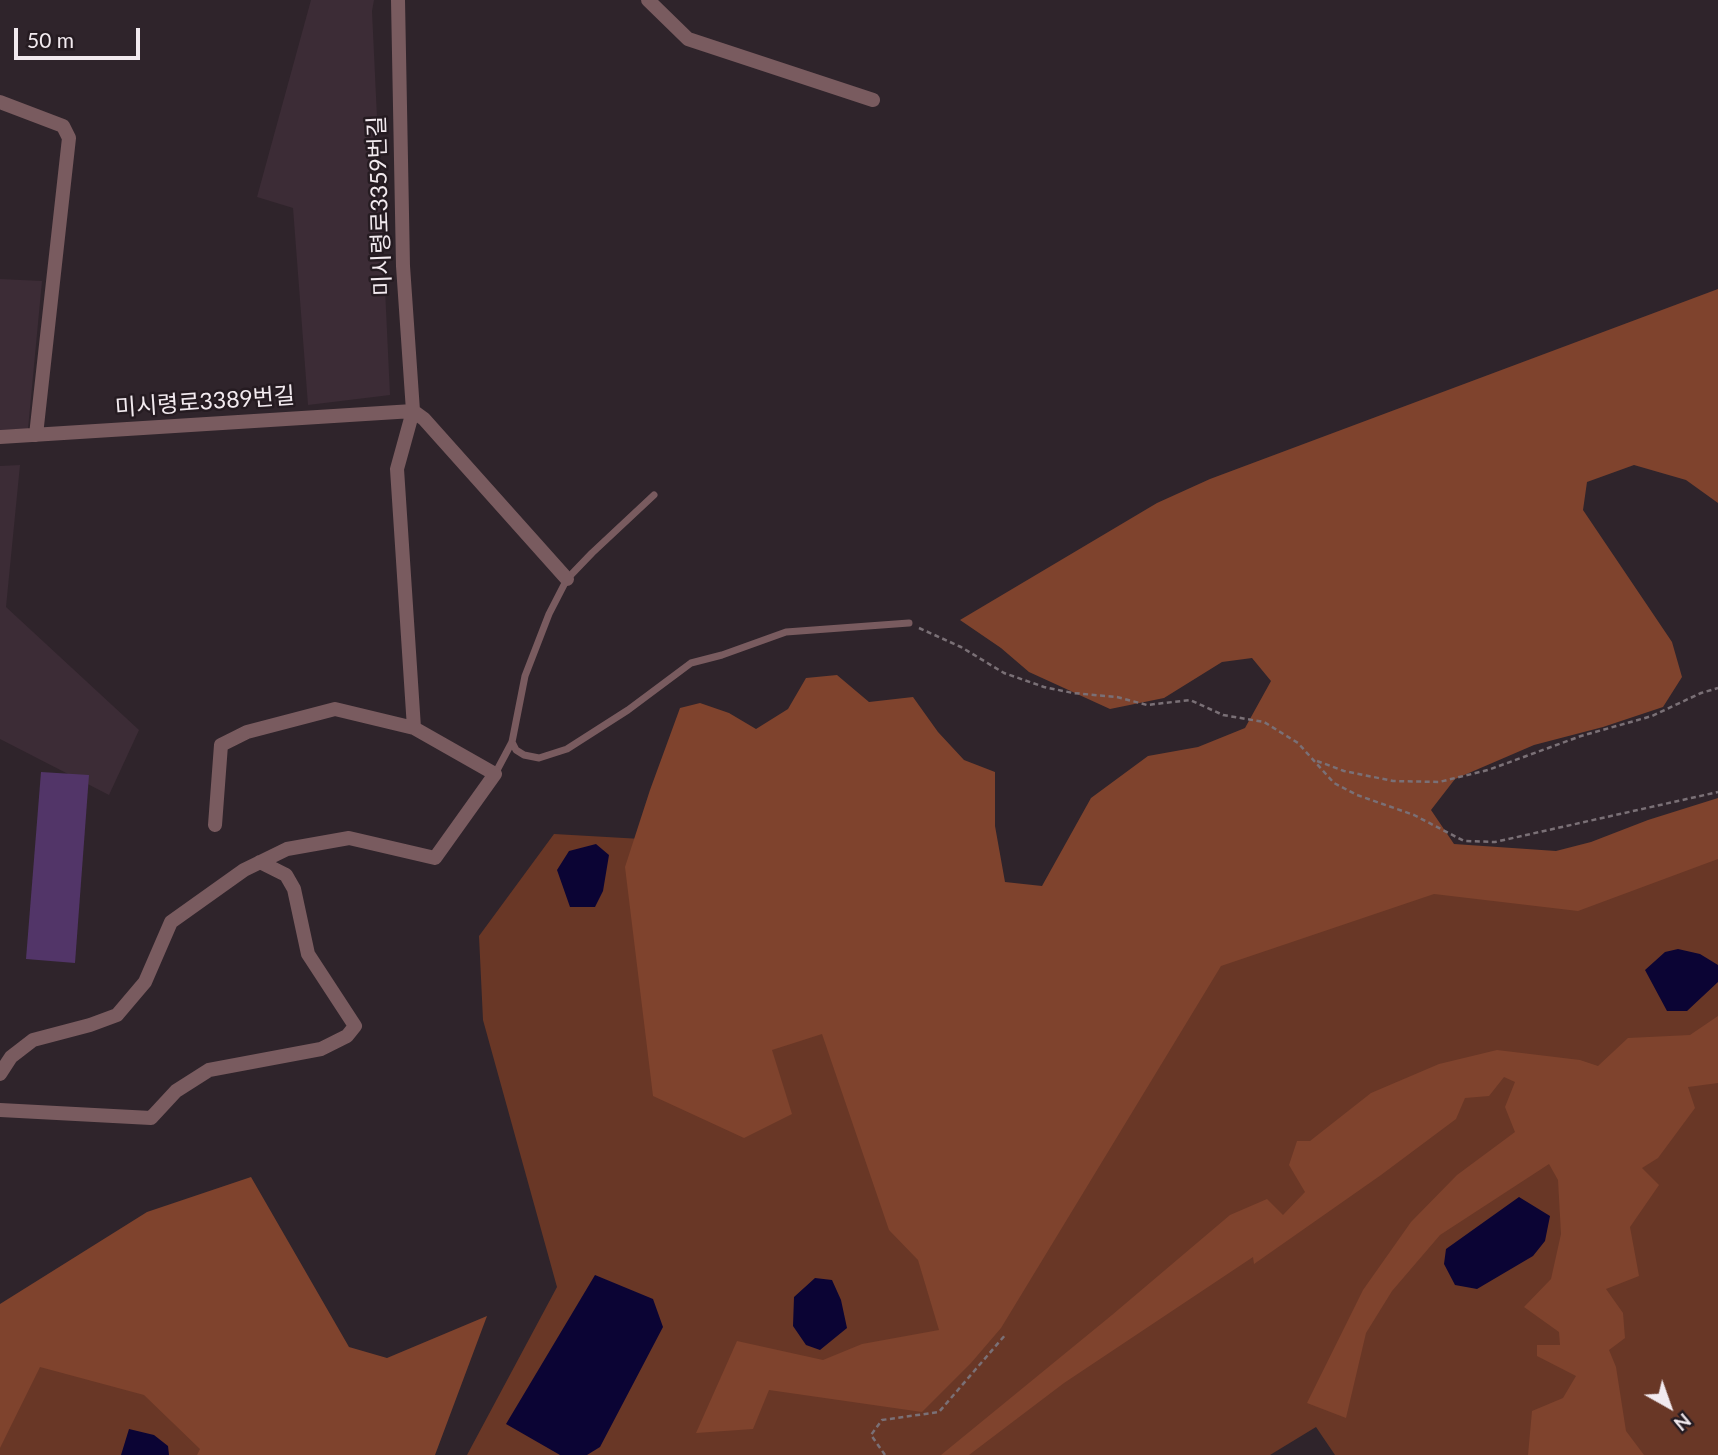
<!DOCTYPE html>
<html>
<head>
<meta charset="utf-8">
<style>
	body { margin:0 }
	#map { position:relative; width:1718px; height:1455px; overflow:hidden; background:#2f242b; font-family:Lato,sans-serif }
	canvas { display:block }
	.north { position:absolute; left:1634px; top:1371px; width:70px; height:70px; -webkit-text-stroke:5px #251b21; paint-order:stroke; rotate:140deg; font-size:19px; font-weight:700; line-height:28px; text-align:center; color:#f2eaef }
	.north::after { content:''; display:block; margin:auto; width:24px; height:32px; background:#f2eaef; clip-path:polygon(50% 0,100% 100%,50% 72%,0 100%) }
	.scale { position:absolute; left:14px; top:28px; width:126px; height:32px; box-sizing:border-box; border:4px solid #f2eaef; border-top:0; padding-left:9px; font-size:21px; line-height:24px; white-space:nowrap; color:#f2eaef; -webkit-text-stroke:5px #251b21; paint-order:stroke }
</style>
</head>
<body>
<div id="map">
<canvas width="1718" height="1455"></canvas>
<div class="north">N</div>
<div class="scale">50 m</div>
</div>
<script>
const ctx = document.querySelector('canvas').getContext('2d');
ctx.lineJoin = 'round';
function fill(path, color) {
  ctx.fillStyle = color;
  ctx.fill(path, 'evenodd');
}
function shape(rows) {
  const path = new Path2D();
  for (const r of rows) {
    path.moveTo(r[0], r[1]);
    for (let i = 2; i < r.length; i += 2) path.lineTo(r[i], r[i + 1]);
  }
  return path;
}
function trace(path, color, width, dash) {
  ctx.strokeStyle = color;
  ctx.lineWidth = width;
  ctx.lineCap = dash ? 'butt' : 'round';
  ctx.setLineDash(dash || []);
  ctx.stroke(path);
}
function write(font, color, halo, rows, align = 'center') {
  ctx.font = font + ' Lato,"Noto Sans KR",sans-serif';
  ctx.lineWidth = 5;
  ctx.setLineDash([]);
  ctx.textBaseline = 'middle';
  ctx.strokeStyle = halo;
  ctx.fillStyle = color;
  for (const [text, x, y, turn = 0] of rows) {
    ctx.save();
    ctx.translate(x, y);
    ctx.rotate((+turn || 0) * Math.PI / 180);
    ctx.textAlign = isNaN(turn) ? turn : align;
    if (halo) ctx.strokeText(text, 0, 0);
    ctx.fillText(text, 0, 0);
    ctx.restore();
  }
}
fill(shape([
	[311,0,374,0,372,11,390,395,308,405,293,208,257,197],
	[0,279,42,281,28,429,0,430],
	[20,465,6,607,139,730,109,795,0,739,0,466]
]), '#3c2c36');
fill(shape([
	[554,834,659,840,736,974,1200,958,1427,880,1718,847,1718,1455,1335,1455,1316,1427,1270,1455,467,1455,557,1287,483,1020,479,936],
	[35,1356,125,1366,210,1455,0,1455,0,1427]
]), '#693726');
fill(shape([
	[1718,289,1718,503,1686,480,1634,465,1587,482,1583,510,1672,642,1682,677,1663,707,1603,727,1534,745,1455,779,1431,810,1454,844,1556,851,1591,842,1648,820,1718,798,1718,859,1578,911,1434,894,1221,966,1001,1328,971,1363,922,1412,769,1390,753,1429,696,1433,737,1341,823,1360,862,1344,939,1330,918,1260,889,1230,822,1034,772,1050,792,1114,744,1138,653,1096,625,867,650,790,680,708,700,703,729,713,756,729,788,709,806,678,837,675,869,702,913,697,938,732,964,760,995,772,995,826,1005,882,1042,886,1091,798,1148,756,1198,747,1245,728,1271,681,1252,658,1222,662,1164,698,1110,709,1029,672,1001,648,960,620,1157,503,1210,479],
	[1718,1016,1718,1083,1688,1087,1695,1108,1658,1158,1642,1168,1659,1185,1630,1227,1639,1276,1606,1289,1623,1313,1625,1338,1609,1350,1616,1367,1626,1431,1644,1455,1528,1455,1532,1411,1563,1398,1576,1376,1537,1356,1537,1345,1560,1345,1559,1332,1524,1307,1551,1279,1561,1234,1558,1180,1549,1164,1440,1235,1392,1291,1366,1333,1346,1418,1307,1403,1363,1290,1411,1222,1457,1175,1515,1132,1505,1107,1515,1082,1504,1077,1489,1096,1465,1098,1456,1119,1381,1175,1254,1264,1253,1257,1064,1383,969,1455,941,1455,1112,1315,1230,1215,1267,1199,1283,1215,1305,1192,1289,1165,1297,1141,1310,1141,1371,1093,1439,1064,1497,1050,1580,1060,1598,1066,1628,1038,1690,1035],
	[251,1177,349,1347,387,1358,487,1316,435,1455,197,1455,200,1449,144,1395,40,1367,0,1448,0,1304,147,1212]
]), '#7f432d');
fill(shape([
	[596,844,609,855,603,891,595,907,570,907,557,870,569,851],
	[1678,949,1700,954,1718,965,1718,982,1687,1011,1667,1011,1645,970,1665,952],
	[1519,1197,1550,1216,1545,1241,1533,1256,1477,1289,1455,1285,1444,1264,1446,1249],
	[595,1275,653,1299,663,1327,600,1447,587,1455,560,1455,506,1424],
	[815,1278,832,1280,841,1300,847,1328,820,1350,806,1345,793,1326,794,1297],
	[129,1429,154,1435,168,1446,169,1455,121,1455]
]), '#0b0434');
fill(shape([
	[41,772,89,775,75,963,26,959]
]), '#523568');
trace(shape([
	[919,628,961,647,1004,673,1044,687,1073,693,1117,697,1147,705,1190,700,1223,715,1264,722,1298,743,1334,783,1357,795,1414,815,1464,841,1495,842,1718,792],
	[1317,761,1344,771,1393,781,1439,782,1488,770,1581,736,1652,716,1701,693,1718,688],
	[885,1455,871,1435,882,1420,939,1412,1006,1334]
]), '#7a7076', 2.5, [5, 3.5]);
trace(shape([
	[512,742,516,750,524,755,539,758,567,749,628,710,691,663,722,655,786,632,909,623],
	[495,774,512,742,525,676,549,614,567,579,592,553,654,495]
]), '#795b5f', 7);
trace(shape([
	[648,0,688,39,873,100],
	[0,102,63,126,69,138,36,435],
	[413,411,424,419,567,579],
	[0,437,413,411],
	[215,825,221,745,247,732,335,709,414,728,397,469,413,411,403,266,398,0],
	[0,1074,11,1057,33,1040,90,1025,117,1015,145,982,171,922,244,870,287,849,349,838,435,858,495,774,414,728],
	[0,1110,151,1118,176,1091,209,1070,321,1049,347,1036,355,1026,308,954,294,889,286,875,260,862]
]), '#795b5f', 14);
write('23px', '#f2eaef', '#251b21', [
	["미시령로3359번길",380,206,-92],
	["미시령로3389번길",205,402,-4]
]);
</script>
</body>
</html>
